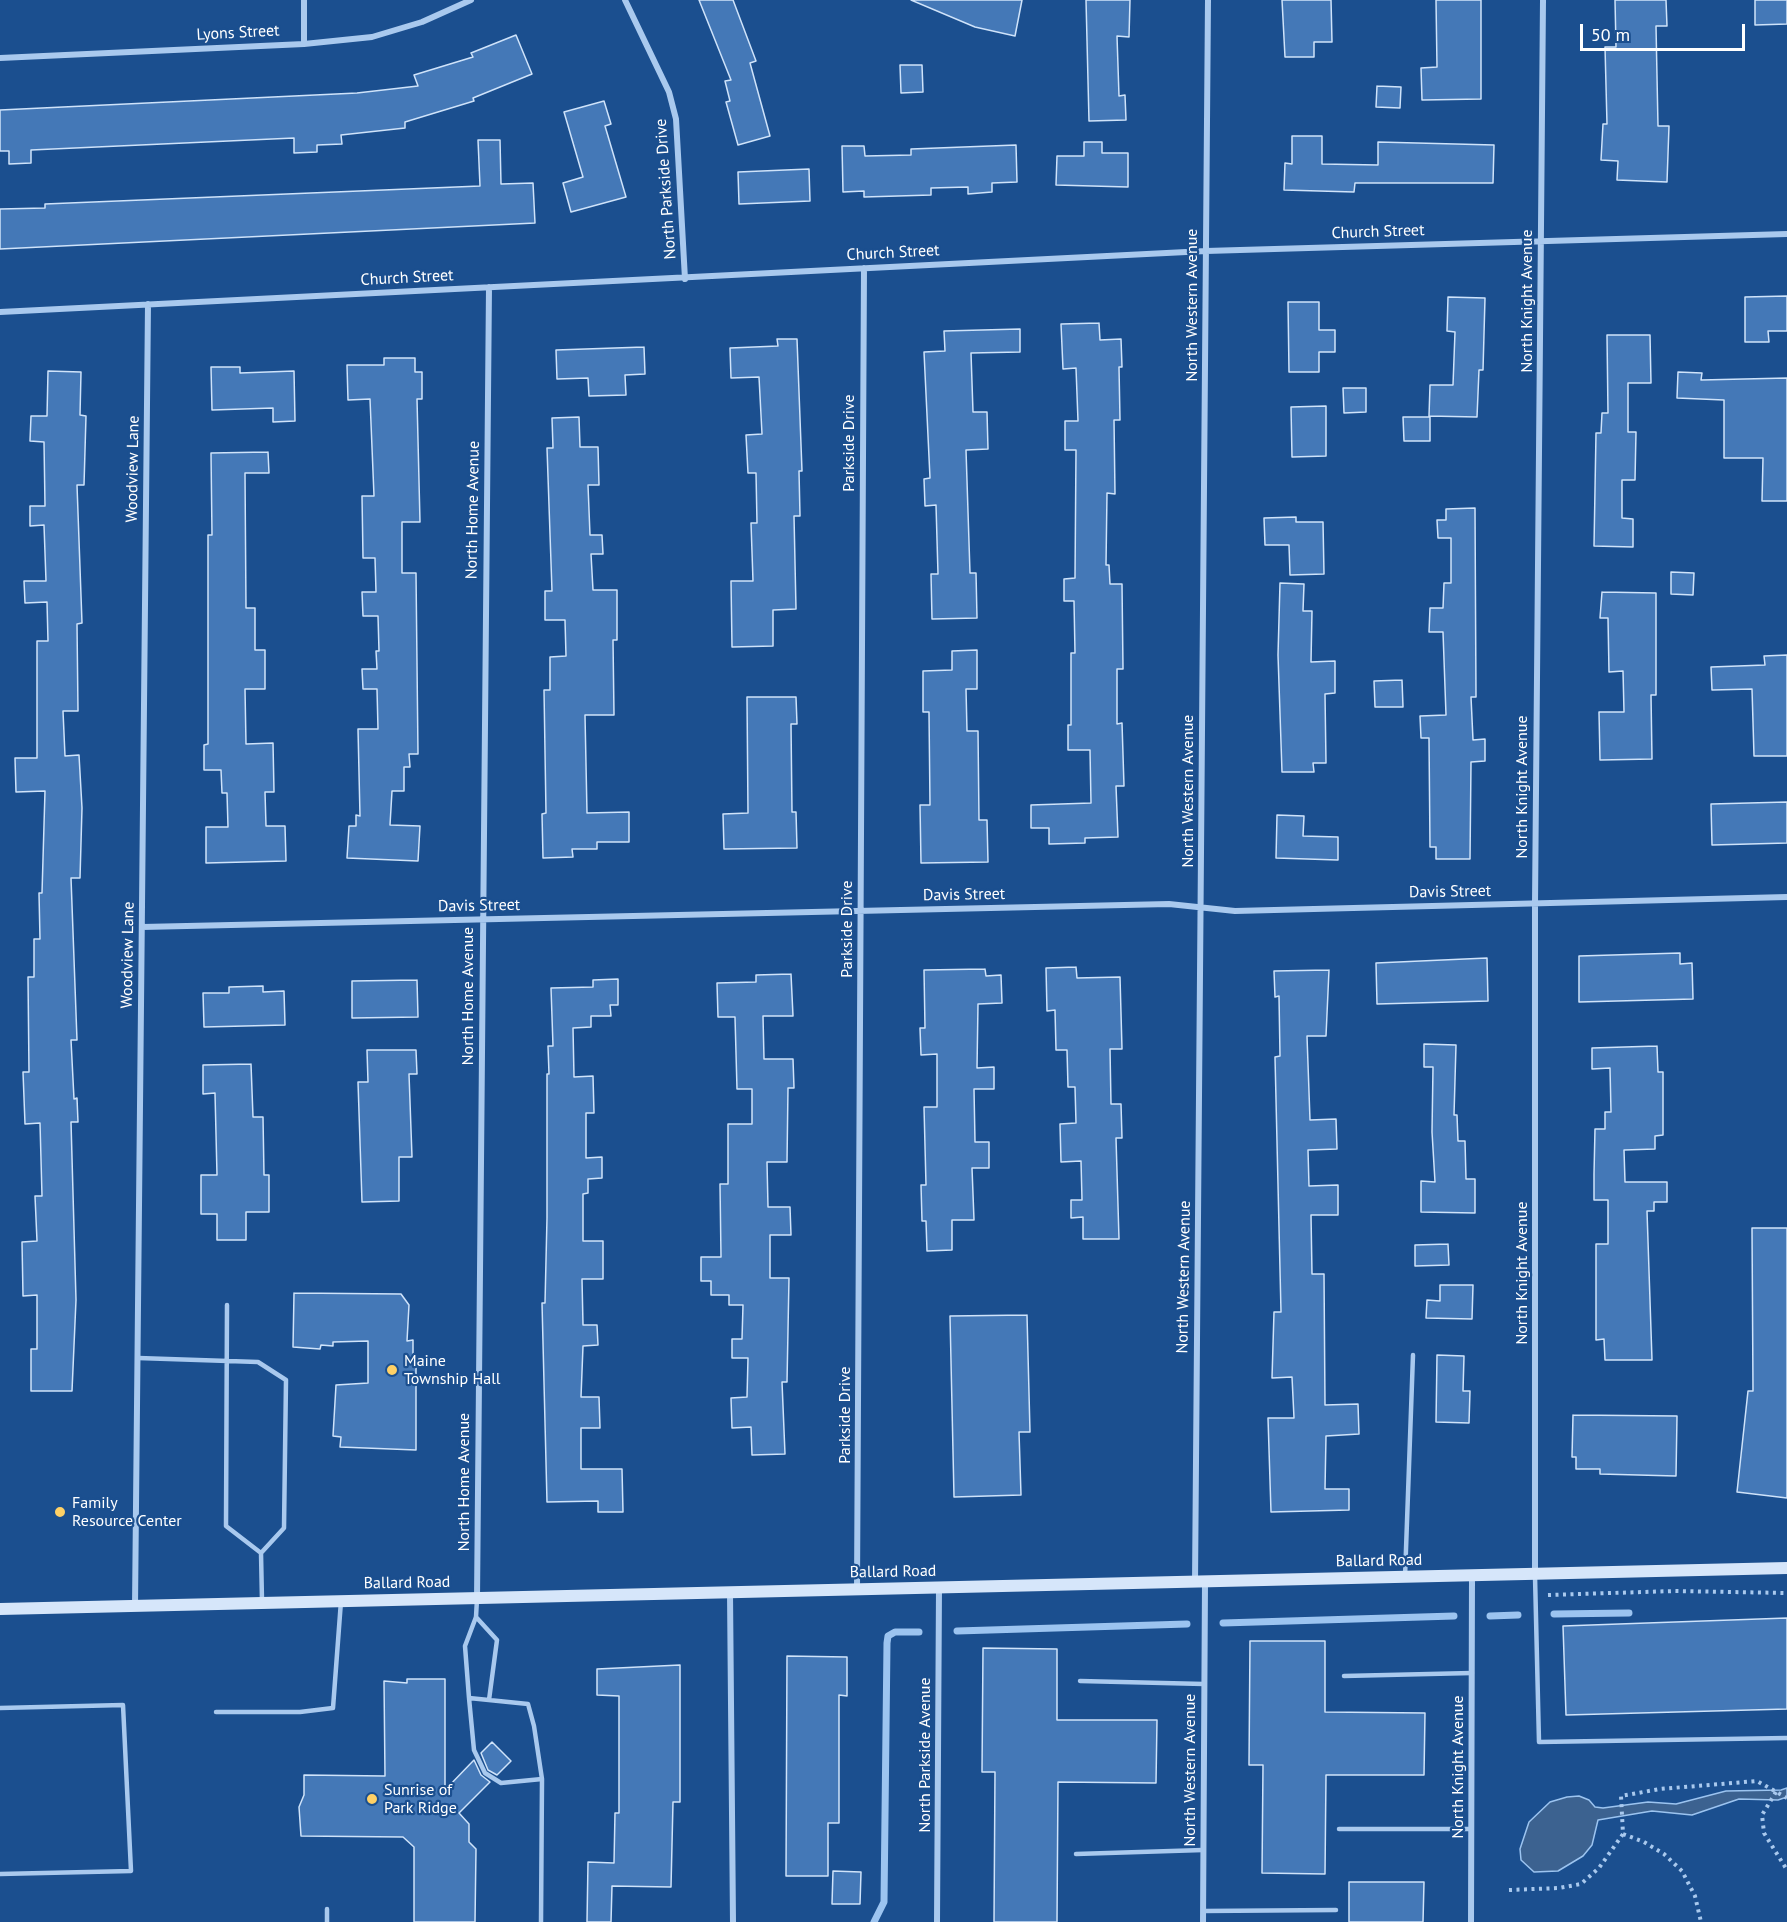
<!DOCTYPE html>
<html>
<head>
<meta charset="utf-8">
<style>
	body { margin:0 }
	#map { position:relative; width:1787px; height:1922px; overflow:hidden; background:#1b4f8f; font-family:"PT Sans",sans-serif }
	canvas { display:block }
	.scale { position:absolute; left:1580px; top:24px; width:165px; height:27px; box-sizing:border-box; border:3px solid #fff; border-top:0; padding-left:8px; font-size:18px; line-height:21px; white-space:nowrap; color:#fff; -webkit-text-stroke:4px #1b4f8f; paint-order:stroke }
</style>
</head>
<body>
<div id="map">
<canvas width="1787" height="1922"></canvas>
<div class="scale">50 m</div>
</div>
<script>
const ctx = document.querySelector('canvas').getContext('2d');
ctx.lineJoin = 'round';
function fill(path, color) {
  ctx.fillStyle = color;
  ctx.fill(path, 'evenodd');
}
function shape(rows) {
  const path = new Path2D();
  for (const r of rows) {
    path.moveTo(r[0], r[1]);
    for (let i = 2; i < r.length; i += 2) path.lineTo(r[i], r[i + 1]);
  }
  return path;
}
function trace(path, color, width, dash) {
  ctx.strokeStyle = color;
  ctx.lineWidth = width;
  ctx.lineCap = dash ? 'butt' : 'round';
  ctx.setLineDash(dash || []);
  ctx.stroke(path);
}
function write(font, color, halo, rows, align = 'center') {
  ctx.font = font + ' "PT Sans",sans-serif';
  ctx.lineWidth = 4.5;
  ctx.setLineDash([]);
  ctx.textBaseline = 'middle';
  ctx.strokeStyle = halo;
  ctx.fillStyle = color;
  for (const [text, x, y, turn = 0] of rows) {
    ctx.save();
    ctx.translate(x, y);
    ctx.rotate((+turn || 0) * Math.PI / 180);
    ctx.textAlign = isNaN(turn) ? turn : align;
    if (halo) ctx.strokeText(text, 0, 0);
    ctx.fillText(text, 0, 0);
    ctx.restore();
  }
}
const water = shape([
	[1787,1788,1787,1797,1778,1800,1739,1799,1692,1815,1652,1811,1598,1820,1592,1845,1583,1856,1558,1871,1534,1872,1521,1860,1520,1849,1529,1822,1550,1802,1567,1797,1579,1796,1589,1800,1595,1807,1603,1808,1648,1802,1676,1804,1726,1791,1781,1790,1787,1788]
]);
fill(water, '#3c6290');
trace(water, '#9cc4f0', 1.5);
trace(shape([
	[1554,1614,1629,1613],
	[1490,1616,1518,1615],
	[1223,1623,1454,1616],
	[957,1631,1187,1624],
	[874,1922,884,1902,887,1643,888,1636,895,1632,919,1632]
]), '#9cc4f0', 7);
const building = shape([
	[699,0,733,0,756,61,750,63,770,136,738,145,726,102,730,101,725,81,731,80,699,0],
	[911,0,1022,0,1015,36,975,27,911,0],
	[1086,0,1130,0,1129,37,1117,36,1119,96,1125,95,1126,120,1089,121,1086,0],
	[1282,0,1331,0,1332,42,1314,42,1314,57,1285,57,1282,0],
	[1436,0,1481,0,1481,99,1422,100,1421,68,1437,67,1436,0],
	[1615,0,1666,0,1667,26,1656,26,1658,126,1669,126,1667,182,1617,180,1618,161,1601,160,1603,124,1607,124,1605,47,1616,47,1615,0],
	[1755,0,1787,0,1787,24,1755,25,1755,0],
	[516,35,532,74,473,98,474,101,405,122,405,128,341,135,342,144,317,145,317,152,294,153,294,138,31,150,31,163,9,164,9,151,0,151,0,110,357,93,418,86,414,75,473,57,471,53,516,35],
	[900,65,922,65,923,92,901,93,900,65],
	[1377,86,1401,87,1400,108,1376,107,1377,86],
	[604,101,611,124,605,126,626,197,571,212,563,183,583,177,564,112,604,101],
	[1292,136,1322,136,1322,164,1378,165,1378,142,1494,145,1493,183,1355,183,1354,192,1284,190,1285,163,1292,164,1292,136],
	[478,140,500,140,501,184,533,183,535,223,0,249,0,209,45,208,45,204,480,186,478,140],
	[1084,142,1102,142,1102,153,1128,153,1128,187,1056,185,1057,156,1084,156,1084,142],
	[1016,145,1017,182,992,183,992,192,968,194,968,187,931,188,931,195,864,197,864,191,843,192,842,146,864,146,865,156,911,155,911,149,1016,145],
	[809,169,810,201,739,204,738,172,809,169],
	[1787,296,1787,331,1768,331,1769,342,1745,342,1745,297,1787,296],
	[1448,297,1485,298,1483,370,1479,370,1477,417,1429,416,1430,385,1453,385,1455,332,1447,331,1448,297],
	[1288,302,1319,302,1319,330,1335,330,1335,352,1319,352,1319,372,1289,372,1288,302],
	[1099,323,1100,340,1121,339,1122,367,1119,367,1120,420,1114,420,1115,494,1107,493,1106,565,1109,565,1110,584,1122,584,1123,669,1117,669,1117,724,1122,723,1124,786,1116,786,1118,837,1085,838,1085,843,1049,844,1049,828,1031,828,1031,805,1091,803,1090,750,1068,750,1068,725,1071,725,1071,653,1075,653,1074,601,1064,601,1064,579,1075,578,1076,450,1065,450,1065,421,1078,421,1076,368,1063,369,1061,324,1099,323],
	[1020,329,1020,352,971,353,973,412,987,412,988,449,966,450,970,573,976,573,977,618,932,619,931,574,938,574,936,505,925,506,924,479,930,478,924,352,945,351,944,331,1020,329],
	[1607,335,1650,335,1651,383,1628,383,1628,432,1636,432,1635,480,1622,480,1622,518,1633,519,1633,547,1594,546,1596,433,1601,433,1602,413,1608,413,1607,335],
	[777,339,797,339,802,471,799,471,800,516,794,516,796,609,773,610,773,646,732,647,731,581,753,581,751,523,757,523,756,473,748,473,746,435,762,434,759,377,731,378,730,348,778,346,777,339],
	[644,347,645,374,625,375,626,395,589,396,588,378,557,379,556,350,644,347],
	[384,358,415,358,415,372,422,372,422,399,417,399,420,522,402,522,402,573,416,573,418,754,409,754,410,767,404,767,404,791,392,791,390,825,420,826,418,861,347,858,349,826,356,826,356,815,360,816,358,729,378,729,377,689,363,689,362,669,377,669,376,651,379,651,378,616,363,616,362,592,376,592,375,558,363,558,362,496,374,496,370,399,348,400,347,365,384,365,384,358],
	[211,367,240,367,240,373,294,371,295,421,273,422,273,408,212,410,211,367],
	[48,371,81,372,80,415,86,416,84,485,77,485,82,623,77,624,78,711,63,711,65,756,79,755,82,808,80,878,71,878,77,1040,71,1040,74,1099,77,1098,78,1122,71,1122,76,1300,72,1391,31,1391,31,1349,37,1349,37,1295,23,1296,22,1242,37,1241,35,1196,42,1196,40,1123,25,1124,23,1072,29,1072,28,977,34,977,34,939,40,939,39,893,42,893,45,791,16,792,15,758,37,758,37,641,48,641,47,602,25,603,24,581,46,581,44,525,30,526,30,506,45,506,44,442,30,441,31,416,47,416,48,371],
	[1678,372,1702,373,1701,380,1787,378,1787,501,1762,501,1763,458,1724,458,1724,400,1677,398,1678,372],
	[1343,388,1366,388,1366,412,1344,413,1343,388],
	[1326,406,1326,456,1292,457,1291,407,1326,406],
	[579,417,580,447,598,447,599,485,588,485,590,535,602,535,603,554,591,554,593,590,617,590,617,640,613,640,614,715,585,715,587,813,629,812,629,842,597,842,597,849,572,849,573,857,543,858,542,814,546,813,544,690,550,690,550,657,566,656,565,620,545,620,545,591,552,591,547,448,553,448,552,418,579,417],
	[1403,417,1430,417,1430,441,1404,441,1403,417],
	[268,452,269,473,245,473,246,608,255,608,255,650,265,650,265,689,245,689,246,744,273,743,274,792,265,792,266,826,285,826,286,861,206,863,206,827,228,827,227,793,222,793,221,770,204,770,204,745,208,744,208,535,212,535,211,453,268,452],
	[1475,508,1476,697,1471,697,1473,740,1485,739,1485,761,1471,762,1470,859,1436,859,1436,847,1430,847,1429,738,1421,738,1420,716,1446,715,1443,632,1429,632,1430,608,1443,608,1444,583,1451,583,1451,538,1438,538,1437,520,1446,520,1446,509,1475,508],
	[1296,517,1296,522,1323,522,1324,574,1290,575,1289,545,1265,545,1264,518,1296,517],
	[1671,572,1694,573,1693,595,1671,594,1671,572],
	[1280,583,1304,584,1303,611,1312,611,1311,662,1335,661,1335,693,1325,694,1326,763,1313,763,1314,772,1282,772,1278,655,1280,583],
	[1602,592,1656,593,1656,695,1651,695,1652,759,1600,760,1599,712,1624,712,1623,671,1609,672,1608,618,1600,618,1602,592],
	[977,650,977,689,966,689,967,731,978,731,979,820,987,820,988,862,921,863,920,805,930,805,929,712,923,712,923,671,952,670,952,651,977,650],
	[1787,655,1787,756,1754,756,1752,689,1712,690,1711,667,1765,665,1764,656,1787,655],
	[1402,680,1403,707,1375,707,1374,681,1402,680],
	[747,697,796,697,797,724,791,724,792,812,796,812,797,848,724,849,723,814,748,813,747,697],
	[1787,802,1787,843,1712,845,1711,804,1787,802],
	[1277,815,1304,816,1303,836,1338,837,1338,860,1276,858,1277,815],
	[1680,953,1680,964,1692,963,1693,999,1579,1002,1579,956,1680,953],
	[1487,958,1488,1001,1377,1004,1376,963,1487,958],
	[1076,967,1077,978,1120,977,1122,1049,1110,1049,1111,1104,1121,1104,1122,1138,1116,1138,1119,1239,1083,1239,1083,1217,1071,1218,1071,1200,1082,1200,1081,1161,1061,1162,1060,1124,1076,1123,1075,1087,1068,1087,1067,1050,1056,1050,1055,1010,1047,1011,1046,968,1076,967],
	[985,969,986,976,1001,975,1002,1003,978,1004,977,1068,994,1067,994,1089,974,1089,975,1142,989,1142,989,1168,972,1168,974,1220,952,1220,952,1250,927,1251,926,1221,922,1221,921,1185,926,1185,924,1107,937,1107,937,1054,921,1055,920,1028,925,1028,924,970,985,969],
	[1329,970,1326,1036,1307,1036,1310,1120,1336,1119,1337,1149,1308,1150,1309,1186,1338,1185,1338,1215,1311,1215,1312,1274,1324,1274,1325,1405,1358,1404,1359,1434,1326,1436,1325,1489,1349,1489,1349,1510,1271,1512,1268,1418,1294,1418,1292,1377,1272,1378,1274,1312,1281,1312,1275,1057,1280,1056,1279,996,1275,997,1274,971,1329,970],
	[791,974,793,1016,763,1016,764,1059,793,1059,794,1088,788,1088,787,1162,767,1162,768,1207,790,1207,791,1235,770,1235,770,1278,789,1278,787,1382,782,1382,785,1454,752,1455,751,1427,732,1428,731,1398,747,1397,748,1358,732,1358,732,1339,742,1339,743,1305,729,1305,729,1295,711,1295,711,1281,701,1281,701,1257,721,1257,720,1184,728,1184,728,1124,752,1124,752,1089,737,1089,735,1017,718,1017,717,983,756,982,756,975,791,974],
	[618,979,618,1005,610,1005,611,1016,591,1016,591,1027,573,1028,574,1077,593,1076,594,1113,586,1113,586,1158,602,1157,602,1178,588,1179,588,1193,583,1194,583,1241,603,1241,603,1279,582,1279,583,1325,597,1325,598,1345,583,1346,581,1397,599,1397,600,1428,581,1428,581,1469,622,1469,623,1512,598,1512,598,1501,547,1502,542,1303,545,1303,547,1218,547,1074,549,1074,548,1046,553,1046,551,988,593,987,593,980,618,979],
	[417,980,418,1017,352,1018,352,981,417,980],
	[263,986,263,992,284,991,285,1025,204,1027,203,993,229,993,229,987,263,986],
	[1424,1044,1456,1045,1454,1115,1457,1115,1458,1141,1465,1141,1466,1179,1475,1179,1475,1213,1421,1212,1421,1181,1435,1182,1432,1132,1433,1067,1424,1067,1424,1044],
	[1657,1046,1658,1072,1663,1072,1663,1135,1655,1136,1655,1149,1624,1150,1625,1182,1667,1182,1667,1202,1654,1202,1654,1211,1647,1211,1652,1360,1605,1360,1604,1339,1596,1340,1596,1244,1608,1244,1608,1200,1594,1200,1594,1174,1595,1129,1605,1129,1605,1112,1611,1112,1610,1068,1592,1069,1592,1048,1657,1046],
	[367,1050,416,1050,417,1074,409,1074,412,1157,399,1157,399,1201,362,1202,358,1082,368,1082,367,1050],
	[251,1064,253,1117,263,1117,264,1175,269,1175,269,1212,246,1212,246,1240,217,1240,217,1214,201,1214,201,1175,217,1175,215,1093,203,1094,203,1065,251,1064],
	[1752,1228,1787,1228,1787,1498,1737,1492,1748,1391,1753,1391,1752,1228],
	[1448,1244,1449,1265,1415,1266,1415,1245,1448,1244],
	[1440,1285,1473,1285,1472,1319,1426,1318,1427,1300,1440,1301,1440,1285],
	[294,1293,401,1294,409,1305,407,1341,413,1340,413,1357,416,1357,416,1450,340,1447,341,1437,333,1436,336,1385,368,1383,368,1341,333,1342,333,1346,321,1345,320,1349,293,1347,294,1293],
	[1027,1315,1030,1432,1019,1432,1021,1495,954,1497,950,1316,1027,1315],
	[1437,1355,1464,1356,1463,1391,1470,1391,1469,1423,1436,1422,1437,1355],
	[1573,1415,1677,1416,1676,1476,1600,1474,1600,1469,1576,1469,1576,1457,1572,1457,1573,1415],
	[1787,1618,1787,1709,1566,1715,1563,1626,1787,1618],
	[1250,1641,1325,1641,1325,1712,1425,1713,1424,1775,1326,1775,1325,1874,1262,1873,1263,1765,1249,1765,1250,1641],
	[983,1648,1057,1649,1057,1720,1157,1720,1156,1783,1058,1782,1057,1922,994,1922,995,1772,982,1772,983,1648],
	[787,1656,847,1657,847,1696,839,1695,839,1823,828,1823,828,1876,786,1876,787,1656],
	[680,1665,680,1802,673,1802,671,1887,612,1886,611,1922,587,1922,588,1862,614,1863,615,1813,619,1813,619,1696,597,1695,597,1669,680,1665],
	[407,1679,445,1679,445,1790,474,1760,481,1775,490,1782,459,1813,469,1824,469,1842,476,1849,475,1922,414,1922,414,1847,403,1837,301,1836,299,1807,304,1795,304,1775,385,1776,384,1681,407,1683,407,1679],
	[492,1742,511,1761,497,1775,488,1770,481,1753,492,1742],
	[833,1871,861,1872,860,1904,832,1904,833,1871],
	[1349,1882,1424,1882,1423,1922,1349,1922,1349,1882]
]);
fill(building, '#4478b7');
trace(building, '#cfe3fa', 1.5);
trace(shape([
	[1548,1595,1675,1591,1787,1593],
	[1776,1792,1762,1815,1764,1833,1787,1870],
	[1623,1834,1644,1842,1664,1854,1682,1871,1695,1896,1701,1922],
	[1509,1890,1559,1888,1581,1884,1599,1868,1623,1834,1621,1796,1660,1789,1757,1781,1787,1798]
]), '#a9c9ee', 4, [3, 4.5]);
trace(shape([
	[227,1305,226,1526,261,1553],
	[138,1358,258,1362,286,1380,284,1528,261,1553,262,1601],
	[1535,1576,1539,1742,1787,1738],
	[1405,1577,1413,1355],
	[477,1599,476,1617,465,1646,469,1698,528,1704,534,1726,542,1779,541,1922],
	[476,1617,497,1640,489,1700],
	[1344,1676,1472,1673],
	[1080,1681,1204,1684],
	[469,1698,474,1750,485,1773,501,1783,542,1779],
	[0,1708,123,1705,131,1871,0,1874],
	[216,1712,300,1712,333,1708,341,1601],
	[1339,1829,1471,1829],
	[1076,1854,1203,1850],
	[327,1909,327,1922],
	[1203,1911,1336,1910]
]), '#a9c9ee', 4.5);
trace(shape([
	[625,0,669,92,676,119,685,279],
	[304,44,304,0],
	[0,58,304,44,372,37,422,22,471,0],
	[0,312,1206,251,1787,234],
	[142,927,1169,904,1235,911,1787,897],
	[1535,1574,1535,903,1543,0],
	[1195,1582,1208,0],
	[857,1589,864,268],
	[730,1593,733,1922],
	[477,1598,489,287],
	[135,1606,148,304],
	[937,1922,939,1588],
	[1203,1922,1205,1582],
	[1471,1922,1472,1575]
]), '#a9c9ee', 6);
trace(shape([
	[0,1609,1787,1568]
]), '#d6e6fa', 12);
for (const [x, y, r, color] of [
	[392,1370,6,"#ffd166"],
	[60,1512,6,"#ffd166"],
	[372,1799,6,"#ffd166"]
]) {
  const dot = new Path2D();
  dot.arc(x, y, r, 0, 2 * Math.PI);
  ctx.fillStyle = color;
  ctx.fill(dot);
  trace(dot, '#1b4f8f', 2);
}
write('16px', '#fff', '#1b4f8f', [
	["Lyons Street",238,33,-3],
	["North Parkside Drive",666,189,-94],
	["Church Street",1378,232,-2],
	["Church Street",893,253,-3],
	["Church Street",407,278,-3],
	["North Knight Avenue",1527,301,-90],
	["North Western Avenue",1192,305,-90],
	["Parkside Drive",849,443,-90],
	["Woodview Lane",133,469,-89],
	["North Home Avenue",473,510,-89],
	["North Knight Avenue",1522,787,-90],
	["North Western Avenue",1188,791,-90],
	["Davis Street",1450,892,-1],
	["Davis Street",964,895,-1],
	["Davis Street",479,906,-1],
	["Parkside Drive",847,929,-90],
	["Woodview Lane",128,955,-89],
	["North Home Avenue",468,996,-90],
	["North Knight Avenue",1522,1273,-90],
	["North Western Avenue",1184,1277,-89],
	["Parkside Drive",845,1415,-90],
	["North Home Avenue",464,1482,-90],
	["Ballard Road",1379,1561,-1],
	["Ballard Road",893,1572,-1],
	["Ballard Road",407,1583,-1],
	["North Parkside Avenue",925,1755,-90],
	["North Knight Avenue",1458,1767,-90],
	["North Western Avenue",1190,1770,-90]
]);
write('16px', '#fff', '#1b4f8f', [
	["Maine",404,1361],
	["Township Hall",404,1379],
	["Family",72,1503],
	["Resource Center",72,1521],
	["Sunrise of",384,1790],
	["Park Ridge",384,1808]
], 'left');
</script>
</body>
</html>
